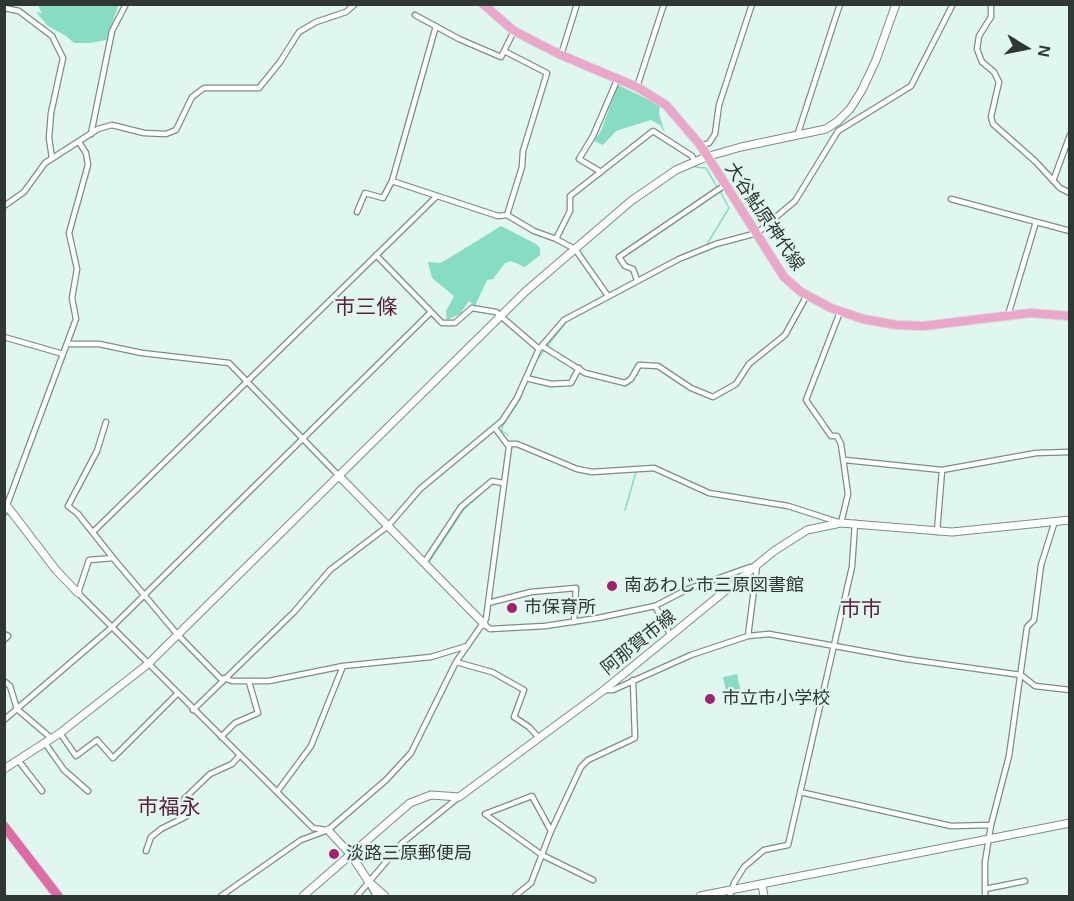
<!DOCTYPE html>
<html>
<head>
<meta charset="utf-8">
<style>
	body { margin:0 }
	#map { position:relative; width:1074px; height:901px; overflow:hidden; background:#e0f7ef; font-family:Helvetica,sans-serif }
	canvas { display:block }
	.frame { position:absolute; inset:0; border:6px solid #2f3734; pointer-events:none }
	.north { position:absolute; left:996px; top:18px; width:60px; height:60px; -webkit-text-stroke:4px #e0f7ef; paint-order:stroke; rotate:100deg; font-size:16px; font-weight:700; line-height:24px; text-align:center; color:#2f3734 }
	.north::after { content:''; display:block; margin:auto; width:21px; height:27px; background:#2f3734; clip-path:polygon(50% 0,100% 100%,50% 72%,0 100%) }
</style>
</head>
<body>
<div id="map">
<canvas width="1074" height="901"></canvas>
<div class="frame"></div>
<div class="north">N</div>
</div>
<script>
const ctx = document.querySelector('canvas').getContext('2d');
ctx.lineJoin = 'round';
function fill(path, color) {
  ctx.fillStyle = color;
  ctx.fill(path, 'evenodd');
}
function shape(rows) {
  const path = new Path2D();
  for (const r of rows) {
    path.moveTo(r[0], r[1]);
    for (let i = 2; i < r.length; i += 2) path.lineTo(r[i], r[i + 1]);
  }
  return path;
}
function trace(path, color, width, dash) {
  ctx.strokeStyle = color;
  ctx.lineWidth = width;
  ctx.lineCap = dash ? 'butt' : 'round';
  ctx.setLineDash(dash || []);
  ctx.stroke(path);
}
function write(font, color, halo, rows, align = 'center') {
  ctx.font = font + ' Helvetica,"Noto Sans JP",sans-serif';
  ctx.lineWidth = 4.5;
  ctx.setLineDash([]);
  ctx.textBaseline = 'middle';
  ctx.strokeStyle = halo;
  ctx.fillStyle = color;
  for (const [text, x, y, turn = 0] of rows) {
    ctx.save();
    ctx.translate(x, y);
    ctx.rotate((+turn || 0) * Math.PI / 180);
    ctx.textAlign = isNaN(turn) ? turn : align;
    if (halo) ctx.strokeText(text, 0, 0);
    ctx.fillText(text, 0, 0);
    ctx.restore();
  }
}
fill(shape([
	[119,4,106,40,90,43,74,43,66,36,48,26,36,12,42,13,38,5],
	[618,85,660,105,659,114,665,133,660,125,651,120,616,131,603,145,594,141,601,131],
	[501,226,536,244,540,248,540,255,525,267,511,261,505,263,493,279,487,280,475,306,469,301,460,314,447,320,446,311,454,296,432,278,428,262,440,263,446,260],
	[737,674,741,693,727,696,723,677]
]), '#87ddc4');
trace(shape([
	[695,167,706,168,717,187],
	[707,244,729,208,720,191],
	[535,362,567,321],
	[508,435,502,431,502,427,520,399,527,380],
	[625,510,636,472],
	[429,562,464,509,485,490]
]), '#87ddc4', 1.5);
const street = shape([
	[991,4,991,17,979,36,977,49,982,62,994,72,999,82,991,117,993,124,1035,161,1060,188,1070,193],
	[4,8,19,11,52,36,63,58,51,113,49,138,52,158],
	[415,15,459,39,501,57,514,31],
	[504,51,547,73,523,151,522,167,507,215],
	[561,55,577,4],
	[637,87,664,4],
	[91,134,112,31,126,4],
	[797,136,840,4],
	[701,146,709,143,715,134,719,105,752,4],
	[601,172,579,159,593,136,618,78],
	[392,181,498,216,507,215,534,231,556,239],
	[1053,181,1070,135],
	[951,199,1070,231],
	[4,206,24,192,45,163,98,129,112,125,144,133,166,134,176,130,192,97,204,88,259,88,280,62,299,32,316,22,346,12,355,4],
	[357,212,365,193,383,198,392,181,436,26],
	[376,255,442,323,455,323,472,308,496,312,539,349],
	[637,280,633,269,625,266,619,257,725,185],
	[608,296,575,249,556,239,570,211,570,196,653,131,692,156,695,162],
	[1008,315,1036,222],
	[4,337,63,354],
	[67,344,99,344,142,353,229,363,339,476],
	[542,346,585,373,625,383,631,379,639,365,658,366,691,388,713,397,736,384,749,364,785,335,807,295],
	[526,378,551,384,571,383,579,368],
	[106,422,97,451,68,506,78,514,113,558],
	[508,444,517,444,577,469,592,472,654,468,709,493,788,506,841,523,848,494,841,444,837,436,831,436,806,400,840,312],
	[845,460,942,470,1036,453,1070,452],
	[4,513,76,319,72,298,77,269,69,233,88,165,86,153,79,142],
	[93,532,437,196],
	[937,532,942,470],
	[424,563,461,507,492,481,503,483],
	[488,603,531,592,576,588,574,622],
	[655,606,688,589,750,567,754,568],
	[484,624,490,629,545,626,598,618,655,606,671,636],
	[4,634,8,636,4,640],
	[748,636,757,566],
	[456,662,492,672,524,690,514,717,529,727,539,738],
	[224,678,232,681,269,681,343,666,431,657,467,646],
	[222,680,177,634,113,558,89,560,78,593,313,828,326,830],
	[4,681,10,686,17,709,51,738],
	[604,690,613,690,691,655,748,636,769,634,906,659,1021,675,1035,686,1070,690],
	[193,710,294,612,330,570,388,526,420,489,502,421,517,398,539,349,564,320,679,259,716,244,757,233,795,201,838,131,911,86,953,4],
	[4,720,111,628,431,312],
	[60,733,76,756,97,740,113,758,177,694],
	[221,737,235,723,258,713,249,682],
	[45,743,64,770,88,791],
	[18,760,42,791],
	[277,792,311,746,343,666],
	[800,792,951,826,991,825],
	[551,831,532,796,485,814,542,855,593,880],
	[146,851,151,837,161,829,187,816,184,799,210,774,232,764,240,755],
	[370,885,376,896],
	[985,889,1025,881],
	[221,896,301,840,328,830,386,780,411,753,456,662,486,619,509,447,495,428],
	[357,896,402,843,459,797],
	[515,896,531,883,551,831,581,767,588,760,635,738,633,680],
	[730,896,734,883,744,867,764,850,788,845,852,567,855,523],
	[985,896,985,862,991,825,1009,756,1027,627,1034,620,1041,565,1055,521]
]);
const secondary = shape([
	[339,476,484,624],
	[7,506,56,570,78,593],
	[4,769,60,733,148,664,526,291,631,201,676,170,706,157,741,147,826,129,838,121,850,109,862,90,876,60,896,4],
	[328,830,351,855,369,882,385,896],
	[762,885,764,896],
	[303,896,410,803,431,795,459,797,604,690,774,551,807,530,841,523,952,532,1070,520],
	[700,896,1070,823]
]);
const primary = shape([
	[483,4,514,31,561,55,637,87,666,105,701,146,784,277,801,292,831,308,863,319,897,325,923,326,1030,313,1070,316]
]);
const highway = shape([
	[4,826,58,896]
]);
trace(street, '#7a8e87', 7);
trace(secondary, '#7a8e87', 9);
trace(primary, '#d5d7d6', 10);
trace(highway, '#d5d7d6', 11);
trace(street, '#fff', 4.5);
trace(secondary, '#fff', 7);
trace(primary, '#eba6ca', 8);
trace(highway, '#de6aa6', 9);
for (const [x, y, r, color] of [
	[612,586,6,"#a3206e"],
	[512,608,6,"#a3206e"],
	[710,699,6,"#a3206e"],
	[334,854,6,"#a3206e"]
]) {
  const dot = new Path2D();
  dot.arc(x, y, r, 0, 2 * Math.PI);
  ctx.fillStyle = color;
  ctx.fill(dot);
  trace(dot, '#e0f7ef', 2);
}
write('18px', '#2f3734', '#e0f7ef', [
	["大谷鮎原神代線",764,217,56],
	["阿那賀市線",639,643,-39]
]);
write('18px', '#2f3734', '#e0f7ef', [
	["南あわじ市三原図書館",624,586],
	["市保育所",524,608],
	["市立市小学校",722,699],
	["淡路三原郵便局",346,854]
], 'left');
write('21px', '#5c1d3f', '#e0f7ef', [
	["市三條",366,308],
	["市市",861,610],
	["市福永",169,808]
]);
</script>
</body>
</html>
